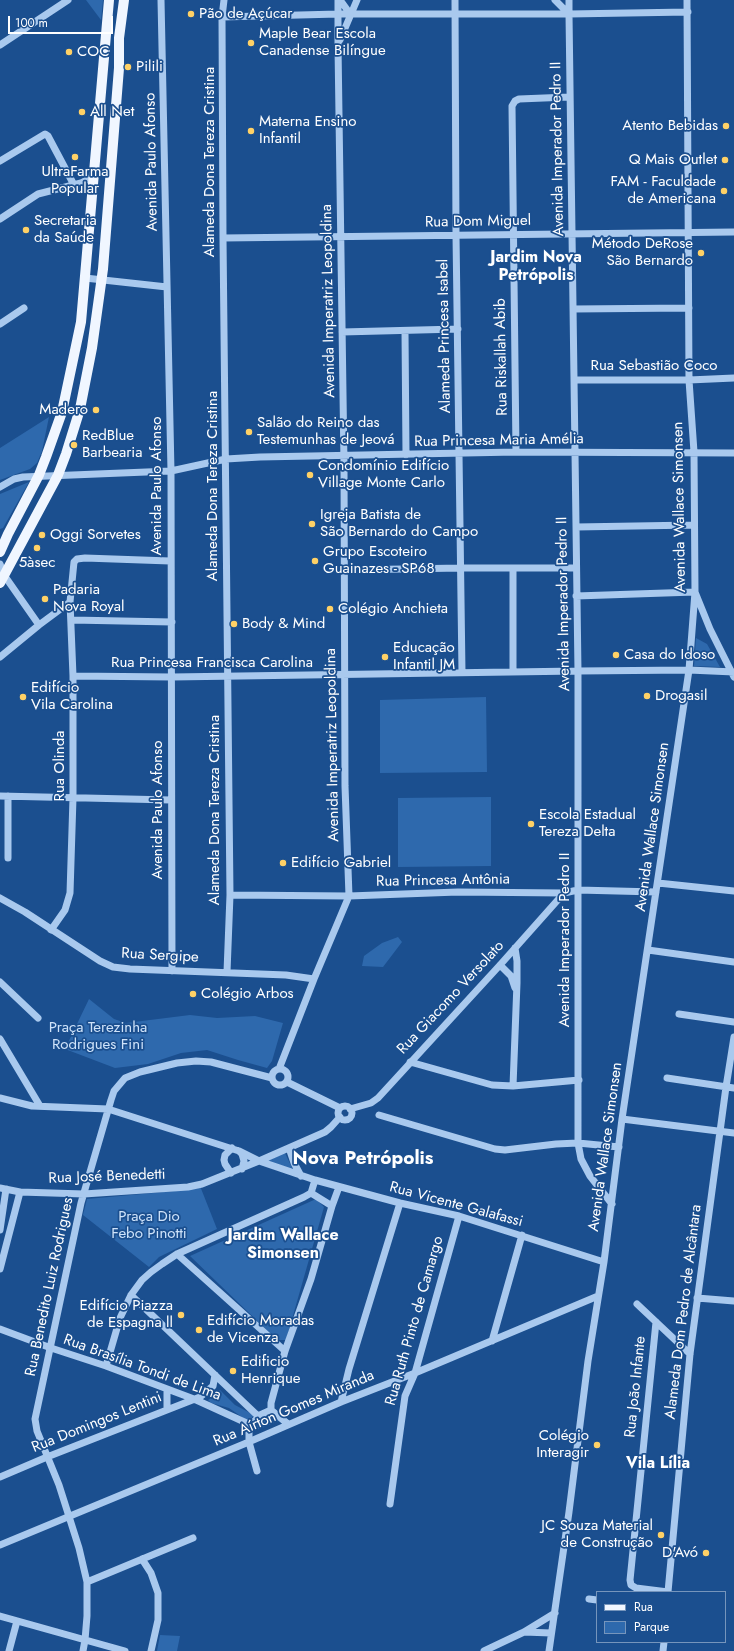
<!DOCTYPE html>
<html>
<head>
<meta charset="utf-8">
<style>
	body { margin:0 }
	#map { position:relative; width:734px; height:1651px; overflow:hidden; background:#1b4f8f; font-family:Jost,sans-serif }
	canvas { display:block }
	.legend { position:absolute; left:596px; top:1591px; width:130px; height:52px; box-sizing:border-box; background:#1b4f8f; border:1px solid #7695bc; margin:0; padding:5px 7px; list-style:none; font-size:12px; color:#fff }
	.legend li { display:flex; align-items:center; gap:8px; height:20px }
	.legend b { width:20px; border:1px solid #7695bc }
	.scale { position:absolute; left:8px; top:16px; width:105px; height:18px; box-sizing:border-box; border:2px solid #fff; border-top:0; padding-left:5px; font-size:12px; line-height:14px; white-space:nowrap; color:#fff; -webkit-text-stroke:3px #1b4f8f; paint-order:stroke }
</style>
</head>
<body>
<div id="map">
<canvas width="734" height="1651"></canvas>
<ul class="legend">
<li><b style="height:5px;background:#f0f6ff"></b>Rua</li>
<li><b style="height:11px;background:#2e69ad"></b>Parque</li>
</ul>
<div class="scale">100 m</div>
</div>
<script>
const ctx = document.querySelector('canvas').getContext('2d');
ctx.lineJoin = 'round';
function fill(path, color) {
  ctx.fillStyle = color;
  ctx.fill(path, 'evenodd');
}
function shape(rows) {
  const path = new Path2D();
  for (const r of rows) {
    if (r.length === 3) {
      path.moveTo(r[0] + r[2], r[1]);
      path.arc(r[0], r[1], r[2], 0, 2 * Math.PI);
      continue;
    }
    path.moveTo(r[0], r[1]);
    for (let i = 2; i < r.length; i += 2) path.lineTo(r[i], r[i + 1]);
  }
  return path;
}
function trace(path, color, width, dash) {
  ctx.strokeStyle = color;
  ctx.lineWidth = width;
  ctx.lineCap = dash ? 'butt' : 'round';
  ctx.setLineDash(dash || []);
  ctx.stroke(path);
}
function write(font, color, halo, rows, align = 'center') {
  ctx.font = font + ' Jost,sans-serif';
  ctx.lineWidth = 3.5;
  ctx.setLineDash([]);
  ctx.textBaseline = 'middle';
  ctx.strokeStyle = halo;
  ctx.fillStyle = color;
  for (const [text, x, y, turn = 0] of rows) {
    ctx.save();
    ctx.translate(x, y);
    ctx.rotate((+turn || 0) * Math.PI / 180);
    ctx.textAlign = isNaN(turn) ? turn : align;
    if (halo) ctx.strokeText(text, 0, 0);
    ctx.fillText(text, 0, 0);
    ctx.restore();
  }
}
fill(shape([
	[86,0,103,0,101,20],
	[49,417,42,451,37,463,30,469,0,480,0,448],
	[29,482,3,528,0,529,0,494],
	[696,638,707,644,720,667,694,666],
	[486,697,487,772,380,773,380,700],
	[491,797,491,866,398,867,398,798],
	[398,937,402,942,383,967,362,966,364,956,382,943],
	[89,999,114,1019,126,1023,190,1015,217,1018,255,1016,283,1023,272,1061,267,1068,238,1060,207,1050,181,1053,148,1064,115,1068,65,1049],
	[285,1153,294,1172,266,1161],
	[200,1186,217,1229,159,1257,149,1267,83,1215,87,1199,186,1190],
	[316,1199,324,1207,286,1340,277,1340,190,1256],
	[220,1390,235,1405,254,1415,249,1422,229,1408,211,1403,208,1400],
	[272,1415,279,1421,254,1431,253,1425],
	[160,1635,180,1636,177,1651,157,1651]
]), '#2e69ad');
trace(shape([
	[161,0,171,471,172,971],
	[224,0,222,17,223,238,230,895,227,972],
	[340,0,351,15],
	[455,0,456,235,462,672],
	[555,0,569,14,578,671,578,1143,581,1159,590,1176,612,1204],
	[569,14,569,0],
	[222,17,338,14,569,14,688,12],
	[340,40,357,0],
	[0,45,68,0],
	[0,161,45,134,48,136,74,185],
	[0,219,38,194,81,183,94,176],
	[223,238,734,232],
	[85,278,167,287],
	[573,309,689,308],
	[0,324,24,308],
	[405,331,406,455],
	[342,332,458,329],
	[575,380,689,380,734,378],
	[516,452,512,106,515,101,519,99,569,97],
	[0,487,14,479,23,477,171,471,226,459,260,457,516,452,734,453],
	[576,527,694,525],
	[0,564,4,575,39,625],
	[513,568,513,672],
	[345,570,461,568,576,568],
	[576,596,695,592,710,629,734,677],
	[72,620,172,622],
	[0,657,39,625,70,602],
	[73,676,172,677,578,671,689,670,734,672],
	[0,796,171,800],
	[8,858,8,796],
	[658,883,734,891],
	[230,895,349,896,458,892,564,893,578,890,656,892],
	[0,898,25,912,100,961,113,967,130,969,286,975,314,979],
	[51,930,65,910,70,893,73,798,73,676,70,602,74,562,77,559,85,558,170,561],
	[648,950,734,962],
	[500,965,511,976,515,988],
	[0,982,38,1018],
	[679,1014,734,1022],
	[0,1039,40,1106],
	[410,1062,492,1085,513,1086,579,1080],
	[280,1077,8],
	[279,1069,314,979,349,896,345,786,344,463,338,46,338,0],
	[667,1078,734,1088],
	[287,1082,340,1108],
	[513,1086,517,983,517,961,515,948],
	[0,1098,32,1106,108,1109,239,1151,242,1154,244,1161,242,1169],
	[345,1113,7],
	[350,1109,371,1103,378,1098,500,965,564,893],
	[379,1115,495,1149,505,1150,556,1144,578,1143,619,1147],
	[622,1119,734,1133],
	[289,1148,294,1163,301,1176],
	[239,1151,259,1161,315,1180,400,1203,459,1216,604,1262],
	[231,1173,225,1164,224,1160,225,1155,232,1148],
	[0,1188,20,1192,84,1194,188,1187,202,1184,259,1161,325,1132,331,1127,340,1117],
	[311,1193,332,1206],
	[0,1230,6,1189],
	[177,1254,285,1351],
	[0,1269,20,1192],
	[131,1295,259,1417],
	[697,1298,734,1301],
	[637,1304,690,1354],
	[656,1322,630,1580,631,1585,636,1588,668,1592],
	[0,1329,51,1348,106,1366,194,1399,251,1425],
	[492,1341,522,1235],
	[106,1366,120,1318,131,1295,142,1280,151,1272,162,1264,177,1254,304,1197,311,1193,315,1180],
	[341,1402,349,1369,400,1203],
	[167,1409,167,1390],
	[271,1410,271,1403,285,1351,311,1279,332,1206,339,1187],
	[271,1410,288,1424],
	[257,1471,249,1442,249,1432,251,1425,260,1415,271,1410],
	[0,1477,47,1457,200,1397,213,1386,215,1375],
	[390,1504,405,1396,415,1373,459,1216],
	[0,1545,244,1444,341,1402,415,1373,598,1296],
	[142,1559,151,1573,158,1593,158,1620,151,1651],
	[87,1582,193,1538],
	[668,1592,690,1354,726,1087,734,1037],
	[589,1599,597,1600],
	[0,1616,125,1651],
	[524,1632,551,1633],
	[9,1651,17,1621],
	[83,1651,85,1640,87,1616,87,1582,79,1548,59,1485,37,1431,35,1419,81,1203,111,1100,114,1091,125,1078,140,1072,177,1063,196,1061,211,1062,272,1078],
	[484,1651,524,1632,555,1613],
	[549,1651,569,1512,588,1361,604,1262,622,1119,689,670,695,592,694,452,689,380,687,0],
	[663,1651,664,1642]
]), '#a9c9ee', 7);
trace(shape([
	[0,552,8,534,39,475,46,457,62,412,81,322,109,0],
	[0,583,58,475,66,454,80,409,92,348,103,269,119,68,119,38,124,0]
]), '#f0f6ff', 10);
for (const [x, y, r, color] of [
	[191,14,4,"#ffd166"],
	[251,43,4,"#ffd166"],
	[69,52,4,"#ffd166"],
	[128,67,4,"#ffd166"],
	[82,112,4,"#ffd166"],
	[726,126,4,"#ffd166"],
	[251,131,4,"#ffd166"],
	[75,157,4,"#ffd166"],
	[725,160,4,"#ffd166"],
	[724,191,4,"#ffd166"],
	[26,230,4,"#ffd166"],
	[701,253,4,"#ffd166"],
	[96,410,4,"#ffd166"],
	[249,432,4,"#ffd166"],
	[74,445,4,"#ffd166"],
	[310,475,4,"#ffd166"],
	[312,524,4,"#ffd166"],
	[42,535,4,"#ffd166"],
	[37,548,4,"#ffd166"],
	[315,561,4,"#ffd166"],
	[45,599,4,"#ffd166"],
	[330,609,4,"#ffd166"],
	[234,624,4,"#ffd166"],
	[616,655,4,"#ffd166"],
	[385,657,4,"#ffd166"],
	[647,696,4,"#ffd166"],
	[23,697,4,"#ffd166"],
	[531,824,4,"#ffd166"],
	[283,863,4,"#ffd166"],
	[193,994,4,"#ffd166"],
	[181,1315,4,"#ffd166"],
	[199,1330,4,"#ffd166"],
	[233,1371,4,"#ffd166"],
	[597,1445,4,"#ffd166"],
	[661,1535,4,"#ffd166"],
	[706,1553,4,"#ffd166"]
]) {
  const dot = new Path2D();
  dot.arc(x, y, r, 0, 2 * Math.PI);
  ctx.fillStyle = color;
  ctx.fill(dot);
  trace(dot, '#1b4f8f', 1.5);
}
write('15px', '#fff', '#1b4f8f', [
	["Pão de Açúcar",199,14],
	["Maple Bear Escola",259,34],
	["Canadense Bilíngue",259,51],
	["COC",77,52],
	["Pilili",136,67],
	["All Net",90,112],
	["Materna Ensino",259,122],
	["Infantil",259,139],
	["Atento Bebidas",718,126,"right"],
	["Q Mais Outlet",717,160,"right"],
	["UltraFarma",75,172,"center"],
	["Popular",75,189,"center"],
	["FAM - Faculdade",716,182,"right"],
	["de Americana",716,199,"right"],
	["Secretaria",34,221],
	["da Saúde",34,238],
	["Método DeRose",693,244,"right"],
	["São Bernardo",693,261,"right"],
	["Madero",88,410,"right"],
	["Salão do Reino das",257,423],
	["Testemunhas de Jeová",257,440],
	["RedBlue",82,436],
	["Barbearia",82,453],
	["Condomínio Edifício",318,466],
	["Village Monte Carlo",318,483],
	["Igreja Batista de",320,515],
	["São Bernardo do Campo",320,532],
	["Oggi Sorvetes",50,535],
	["Grupo Escoteiro",323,552],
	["Guainazes - SP68",323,569],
	["5àsec",37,563,"center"],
	["Padaria",53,590],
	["Nova Royal",53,607],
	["Colégio Anchieta",338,609],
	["Body & Mind",242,624],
	["Educação",393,648],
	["Infantil JM",393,665],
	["Casa do Idoso",624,655],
	["Edifício",31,688],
	["Vila Carolina",31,705],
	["Drogasil",655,696],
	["Escola Estadual",539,815],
	["Tereza Delta",539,832],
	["Edifício Gabriel",291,863],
	["Colégio Arbos",201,994],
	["Edifício Piazza",173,1306,"right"],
	["de Espagna ll",173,1323,"right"],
	["Edifício Moradas",207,1321],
	["de Vicenza",207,1338],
	["Edificio",241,1362],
	["Henrique",241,1379],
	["Colégio",589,1436,"right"],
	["Interagir",589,1453,"right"],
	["JC Souza Material",653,1526,"right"],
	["de Construção",653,1543,"right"],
	["D'Avó",698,1553,"right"]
], 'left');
write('15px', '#fff', '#1b4f8f', [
	["Avenida Imperador Pedro II",558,149,-91],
	["Avenida Paulo Afonso",152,162,-91],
	["Alameda Dona Tereza Cristina",210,162,-90],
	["Rua Dom Miguel",478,222,-1],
	["Avenida Imperatriz Leopoldina",329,301,-91],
	["Alameda Princesa Isabel",445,336,-91],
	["Rua Riskallah Abib",502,357,-91],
	["Rua Sebastião Coco",654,366],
	["Rua Princesa Maria Amélia",499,441,-1],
	["Avenida Paulo Afonso",157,486,-90],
	["Alameda Dona Tereza Cristina",213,486,-90],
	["Avenida Wallace Simonsen",680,507,-91],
	["Avenida Imperador Pedro II",564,604,-91],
	["Rua Princesa Francisca Carolina",212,663],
	["Avenida Imperatriz Leopoldina",333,745,-91],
	["Rua Olinda",60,766,-90],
	["Avenida Paulo Afonso",158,810,-90],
	["Alameda Dona Tereza Cristina",215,810,-90],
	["Avenida Wallace Simonsen",653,827,-82],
	["Rua Princesa Antônia",443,881,-1],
	["Avenida Imperador Pedro II",565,940,-90],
	["Rua Sergipe",160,956,3],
	["Rua Giacomo Versolato",451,998,-47],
	["Avenida Wallace Simonsen",606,1147,-82],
	["Rua José Benedetti",107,1177,-2],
	["Rua Vicente Galafassi",456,1205,15],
	["Rua Benedito Luiz Rodrigues",50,1287,-78],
	["Alameda Dom Pedro de Alcântara",684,1312,-83],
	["Rua Ruth Pinto de Camargo",415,1321,-74],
	["Rua Brasília Tondi de Lima",142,1368,20],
	["Rua João Infante",636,1387,-84],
	["Rua Aírton Gomes Miranda",294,1409,-23],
	["Rua Domingos Lentini",97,1423,-22]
]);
write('15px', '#cfe3fa', '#1b4f8f', [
	["Praça Terezinha",98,1028],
	["Rodrigues Fini",98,1045],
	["Praça Dio",149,1217],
	["Febo Pinotti",149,1234]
]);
write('bold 16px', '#fff', '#1b4f8f', [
	["Jardim Nova",536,258],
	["Petrópolis",536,276],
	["Jardim Wallace",283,1236],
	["Simonsen",283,1254],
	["Vila Lília",658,1464]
]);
write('bold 19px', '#fff', '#1b4f8f', [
	["Nova Petrópolis",363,1159]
]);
</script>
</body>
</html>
